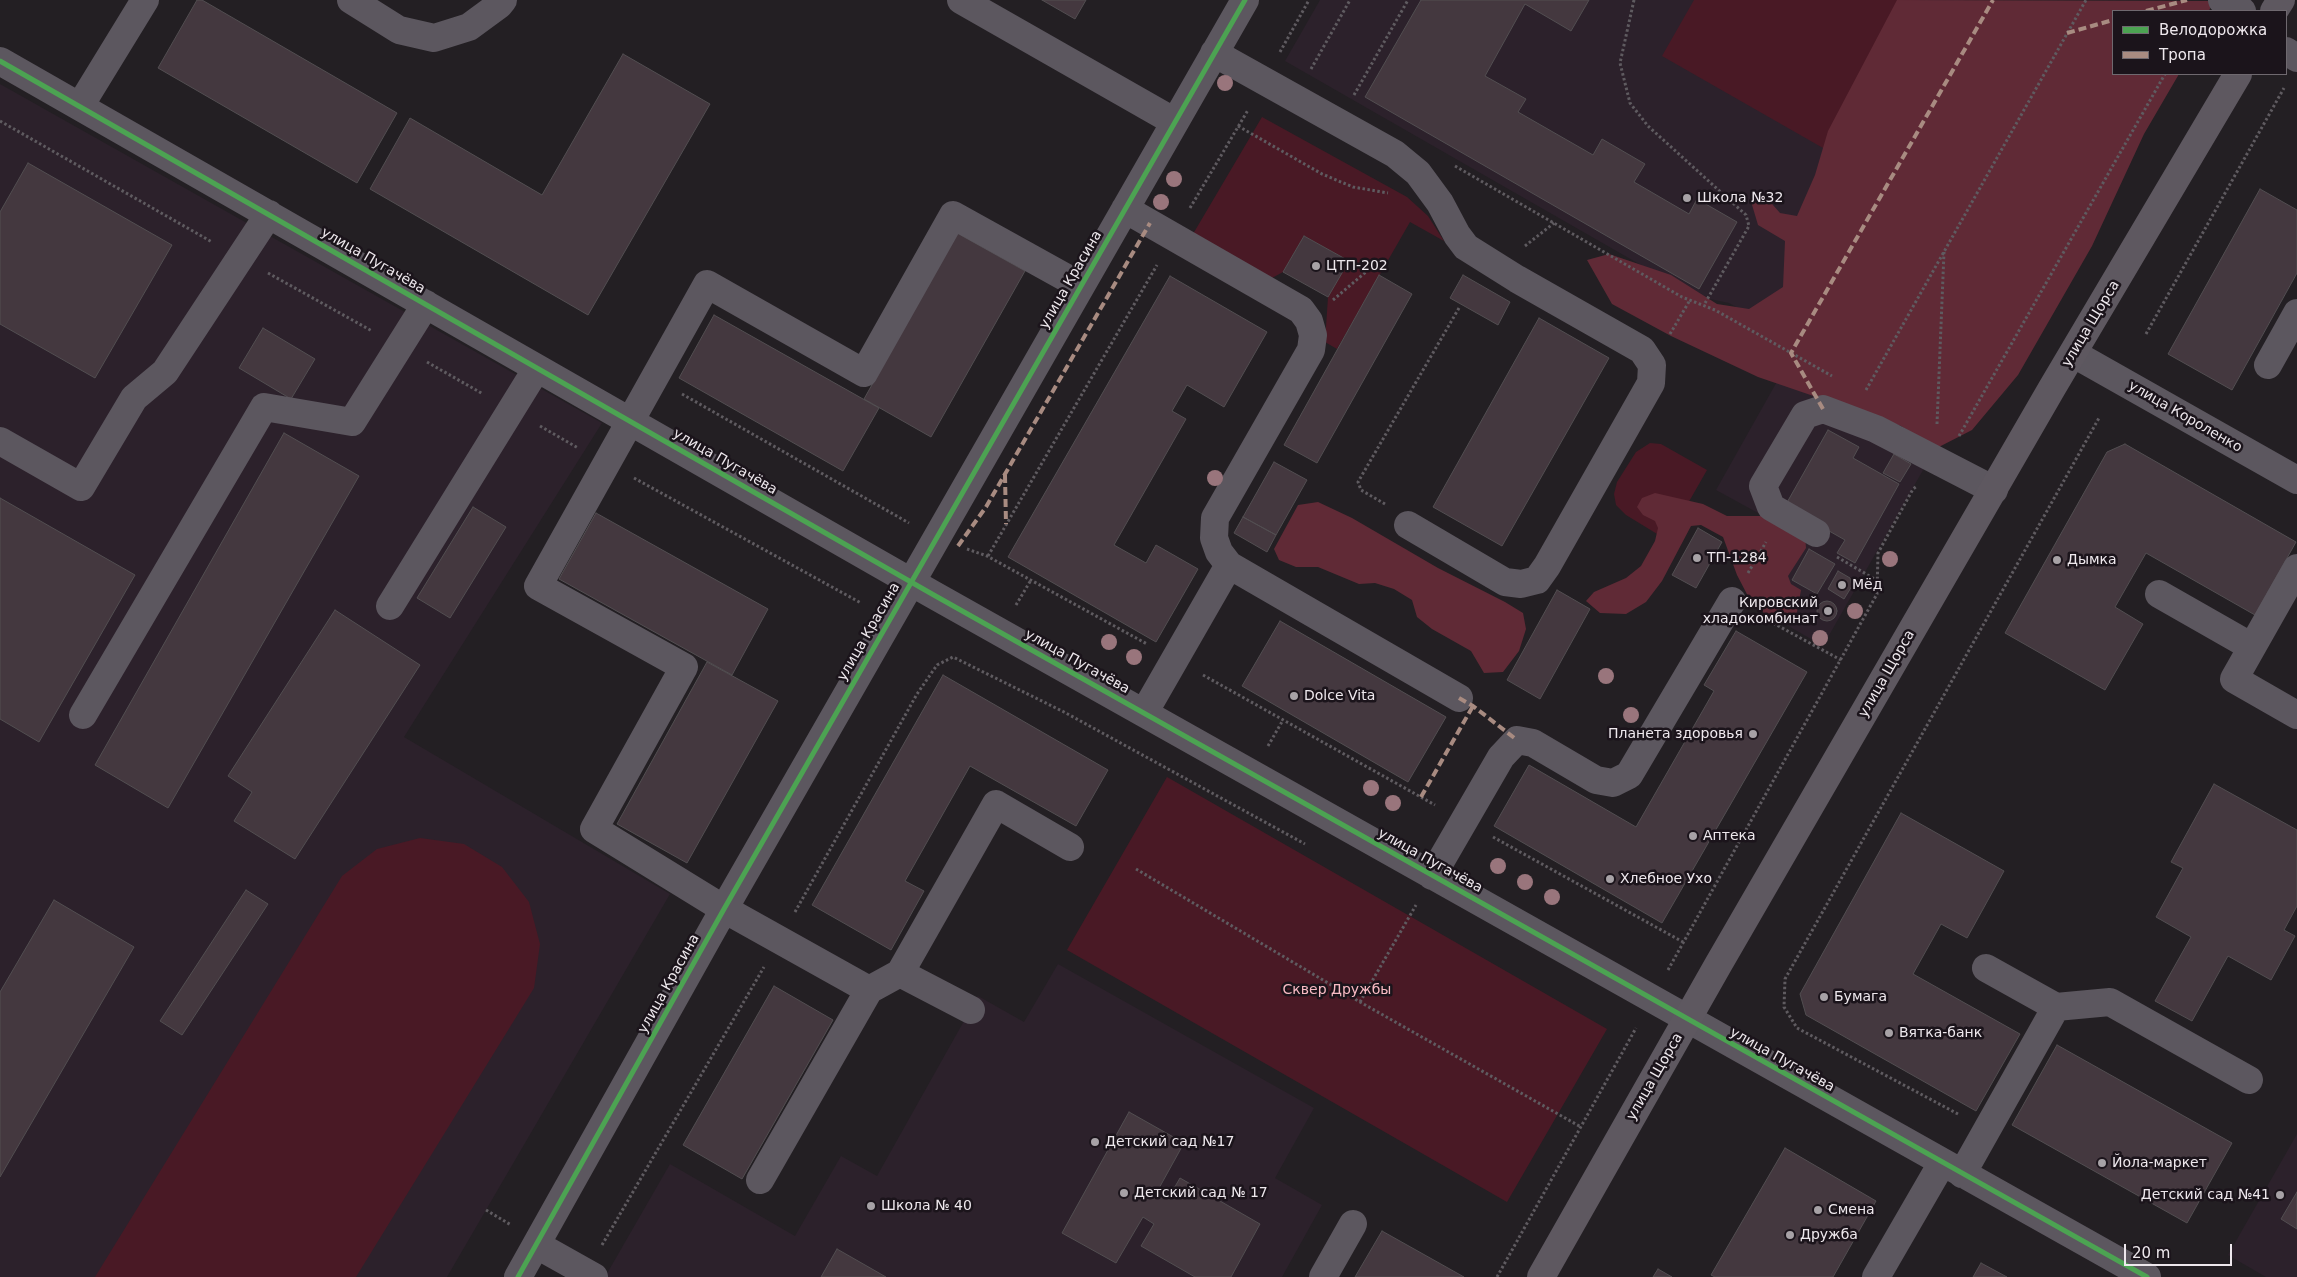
<!DOCTYPE html>
<html>
<head>
<meta charset="utf-8">
<style>
	body { margin:0 }
	#map { position:relative; width:2297px; height:1277px; overflow:hidden; background:#231f23; font-family:"DejaVu Sans",sans-serif }
	canvas { display:block }
	.legend { position:absolute; left:2112px; top:10px; width:175px; height:65px; box-sizing:border-box; background:#1b141b; border:1px solid #6f696f; margin:0; padding:6px 9px; list-style:none; font-size:15px; color:#eee8ed }
	.legend li { display:flex; align-items:center; gap:10px; height:25px }
	.legend b { width:25px; border:1px solid #6f696f }
	.scale { position:absolute; left:2124px; top:1244px; width:108px; height:22px; box-sizing:border-box; border:2px solid #eee8ed; border-top:0; padding-left:6px; font-size:15px; line-height:18px; white-space:nowrap; color:#eee8ed; -webkit-text-stroke:4px #1b141b; paint-order:stroke }
</style>
</head>
<body>
<div id="map">
<canvas width="2297" height="1277"></canvas>
<ul class="legend">
<li><b style="height:6px;background:#4ca352"></b>Велодорожка</li>
<li><b style="height:6px;background:#a88b81"></b>Тропа</li>
</ul>
<div class="scale">20 m</div>
</div>
<script>
const ctx = document.querySelector('canvas').getContext('2d');
ctx.lineJoin = 'round';
function fill(path, color) {
  ctx.fillStyle = color;
  ctx.fill(path, 'evenodd');
}
function shape(rows) {
  const path = new Path2D();
  for (const r of rows) {
    if (r.length === 3) {
      path.moveTo(r[0] + r[2], r[1]);
      path.arc(r[0], r[1], r[2], 0, 2 * Math.PI);
      continue;
    }
    path.moveTo(r[0], r[1]);
    for (let i = 2; i < r.length; i += 2) path.lineTo(r[i], r[i + 1]);
  }
  return path;
}
function trace(path, color, width, dash) {
  ctx.strokeStyle = color;
  ctx.lineWidth = width;
  ctx.lineCap = dash ? 'butt' : 'round';
  ctx.setLineDash(dash || []);
  ctx.stroke(path);
}
function write(font, color, halo, rows, align = 'center') {
  ctx.font = font + ' "DejaVu Sans",sans-serif';
  ctx.lineWidth = 5;
  ctx.setLineDash([]);
  ctx.textBaseline = 'middle';
  ctx.strokeStyle = halo;
  ctx.fillStyle = color;
  for (const [text, x, y, turn = 0] of rows) {
    ctx.save();
    ctx.translate(x, y);
    ctx.rotate((+turn || 0) * Math.PI / 180);
    ctx.textAlign = isNaN(turn) ? turn : align;
    if (halo) ctx.strokeText(text, 0, 0);
    ctx.fillText(text, 0, 0);
    ctx.restore();
  }
}
fill(shape([
	[1320,0,1964,0,1775,329,1729,303,1695,296,1285,61],
	[0,84,602,423,404,737,670,894,447,1277,0,1277],
	[1788,362,1935,449,1823,646,1759,609,1800,536,1716,490],
	[1058,964,1314,1108,1275,1178,1322,1205,1282,1277,605,1277,670,1164,795,1236,841,1156,877,1176,978,996,1024,1022],
	[2297,1134,2297,1277,2266,1277,2228,1255]
]), '#2c212b');
fill(shape([
	[1694,0,1918,0,1830,152,1662,56],
	[1262,117,1407,197,1428,216,1444,241,1410,222,1337,349,1325,342,1328,297,1348,261,1304,236,1283,272,1272,278,1193,234],
	[1650,443,1661,444,1707,470,1667,540,1626,515,1616,505,1614,494,1617,482,1636,452],
	[1167,777,1607,1029,1507,1202,1067,950],
	[420,838,464,844,502,867,529,902,540,944,534,988,356,1277,95,1277,342,876,377,849]
]), '#491925');
fill(shape([
	[1897,0,2213,1,2209,11,2113,11,2113,74,2179,74,2144,134,2092,246,2018,375,1972,430,1935,449,1901,426,1758,377,1671,336,1612,304,1587,260,1609,254,1671,275,1717,304,1749,309,1783,287,1785,241,1758,225,1750,198,1765,196,1780,213,1797,216,1815,175,1828,131],
	[1655,493,1703,504,1727,516,1766,516,1805,534,1806,548,1788,576,1791,584,1801,590,1797,612,1787,619,1774,618,1765,614,1750,600,1737,575,1723,537,1701,525,1691,526,1662,581,1646,602,1626,614,1600,613,1586,601,1594,592,1626,578,1641,566,1655,541,1658,528,1655,521,1643,515,1637,507,1642,498],
	[1318,502,1352,518,1438,568,1505,602,1523,613,1526,629,1519,651,1503,672,1484,673,1471,651,1432,629,1417,617,1412,600,1394,589,1375,583,1359,584,1318,567,1296,567,1279,560,1274,549,1298,505]
]), '#602a36');
const building = shape([
	[197,0,202,0,397,113,357,183,158,68,197,0],
	[1042,0,1086,0,1075,19,1042,0],
	[1421,0,1589,0,1571,31,1525,4,1485,76,1526,99,1518,112,1593,155,1602,139,1645,164,1634,182,1689,214,1697,199,1737,222,1699,289,1365,97,1421,0],
	[623,54,710,104,588,315,370,189,410,118,542,195,623,54],
	[28,163,172,245,95,378,0,324,0,212,28,163],
	[2260,189,2297,210,2297,273,2232,390,2168,354,2260,189],
	[957,233,1025,271,931,437,864,399,957,233],
	[1304,236,1349,261,1328,297,1283,272,1304,236],
	[1379,275,1412,294,1317,463,1284,445,1379,275],
	[1463,275,1510,302,1498,325,1450,298,1463,275],
	[1170,276,1267,332,1224,407,1187,385,1172,411,1186,419,1114,545,1146,563,1156,545,1198,569,1156,642,1008,557,1170,276],
	[714,315,879,408,843,471,679,378,714,315],
	[1539,318,1609,358,1502,546,1433,507,1539,318],
	[263,328,315,359,291,399,239,368,263,328],
	[1828,430,1859,447,1853,458,1899,484,1855,563,1837,553,1845,540,1785,506,1828,430],
	[284,433,359,476,168,808,95,765,284,433],
	[2125,444,2296,542,2255,615,2146,553,2115,607,2143,624,2105,690,2005,633,2107,452,2125,444],
	[1894,454,1911,464,1900,482,1883,473,1894,454],
	[1274,462,1307,480,1276,535,1243,517,1274,462],
	[0,498,135,575,39,742,0,719,0,498],
	[473,507,506,527,450,618,417,598,473,507],
	[596,513,768,609,732,675,559,579,596,513],
	[1243,517,1276,535,1267,552,1234,533,1243,517],
	[1698,528,1722,542,1696,588,1672,575,1698,528],
	[1809,549,1835,564,1817,594,1792,580,1809,549],
	[1838,571,1850,578,1852,586,1844,599,1828,589,1838,571],
	[1557,590,1590,609,1540,699,1507,680,1557,590],
	[1827,611,10],
	[335,610,420,665,295,859,234,821,252,792,228,776,335,610],
	[1280,621,1446,717,1408,782,1242,686,1280,621],
	[1736,631,1807,672,1662,923,1494,826,1529,765,1636,827,1714,691,1704,685,1736,631],
	[707,662,778,701,687,863,617,824,707,662],
	[943,675,1108,770,1076,826,970,766,905,881,924,891,891,950,812,905,943,675],
	[2214,784,2297,830,2297,906,2284,930,2295,936,2271,980,2228,956,2192,1021,2155,1001,2191,937,2156,917,2183,868,2171,862,2214,784],
	[1901,813,2004,871,1967,938,1941,924,1913,974,2020,1034,1976,1111,1806,1015,1800,994,1901,813],
	[246,890,268,904,182,1035,160,1021,246,890],
	[54,900,134,947,0,1177,0,992,54,900],
	[774,986,833,1020,742,1179,683,1145,774,986],
	[2057,1045,2232,1143,2187,1223,2012,1125,2057,1045],
	[1129,1112,1184,1143,1158,1190,1169,1197,1180,1178,1260,1224,1231,1277,1195,1277,1141,1246,1154,1224,1143,1217,1116,1263,1062,1233,1129,1112],
	[1785,1148,1876,1201,1833,1277,1715,1277,1711,1275,1785,1148],
	[2297,1192,2297,1229,2281,1219,2297,1192],
	[1382,1231,1464,1277,1355,1277,1382,1231],
	[837,1249,886,1277,821,1277,837,1249],
	[1981,1263,2007,1277,1973,1277,1981,1263],
	[1658,1269,1672,1277,1653,1277,1658,1269]
]);
fill(building, '#44383f');
trace(building, '#524e51', 1);
trace(shape([
	[1634,0,1620,63,1630,103,1648,126,1746,215,1749,226,1704,305],
	[1280,52,1309,0],
	[1311,69,1350,0],
	[1354,95,1408,0],
	[0,121,212,242],
	[1238,126,1322,174,1353,187,1388,193],
	[1455,166,1682,297,1715,310,1832,376],
	[1190,208,1248,110],
	[1525,246,1554,223],
	[268,273,372,331],
	[1333,300,1374,265,1386,263],
	[1670,334,1690,300],
	[2146,334,2284,88],
	[427,362,483,394],
	[1866,390,2086,0],
	[682,394,909,523],
	[1937,424,1944,252],
	[540,426,578,448],
	[1959,436,2165,74],
	[634,478,861,603],
	[1385,504,1361,490,1358,482,1459,308],
	[967,549,987,556,1147,644],
	[988,556,1157,265],
	[1837,557,1878,581],
	[1748,573,1766,542],
	[1016,605,1031,580],
	[1760,616,1841,660],
	[1203,675,1435,805],
	[1268,746,1283,720],
	[1493,837,1683,942],
	[1136,869,1360,1002,1581,1127],
	[795,912,917,694,937,665,953,657,1064,712,1305,844],
	[1668,970,1877,594,1878,553,1913,489,1917,486],
	[1360,1002,1416,905],
	[1958,1114,1797,1028,1784,1007,1785,979,2099,418],
	[486,1210,511,1225],
	[602,1245,764,967],
	[1497,1277,1636,1028]
]), '#5f5b60', 3, [2.5, 2.5]);
trace(shape([
	[351,0,399,30,434,38,469,27,499,5,503,0],
	[961,0,1175,122],
	[2222,0,2242,11],
	[2286,51,2297,58],
	[1214,53,1395,154,1418,173,1440,203,1457,235,1466,247,1517,279,1642,350,1652,365,1651,383,1547,566,1537,580,1521,584,1505,582,1408,525],
	[0,61,932,594,2147,1277],
	[80,106,145,0],
	[1125,209,1301,310,1309,321,1313,335,1311,350,1215,518,1214,538,1219,552,1229,565,1459,698],
	[2074,354,2297,480],
	[2268,365,2297,313],
	[0,441,81,487,134,398,165,372,269,214],
	[1816,533,1771,507,1763,486,1805,415,1823,409,1876,429,1994,490],
	[2297,568,2234,679,2297,715],
	[2159,594,2252,647],
	[390,606,537,368],
	[1144,713,1229,565],
	[83,715,264,407,352,422,426,304],
	[1432,876,1501,757,1517,740,1533,743,1596,780,1613,783,1629,775,1732,601],
	[1986,968,2056,1007],
	[900,973,996,804,1070,847],
	[971,1010,900,973,869,990,724,909,594,829,684,667,538,586,707,284,864,373,953,215,1081,286],
	[1962,1174,2056,1007,2110,1002,2249,1080],
	[760,1180,869,990],
	[537,1245,594,1277],
	[518,1277,724,909,1245,0],
	[1323,1277,1353,1224],
	[1876,1277,1942,1163]
]), '#5c575f', 28);
trace(shape([
	[2274,11,2281,0],
	[1541,1277,1718,965,2052,388,2238,74]
]), '#5e5860', 28);
trace(shape([
	[2146,11,2187,0],
	[2067,33,2113,20],
	[1823,409,1791,353,1993,0],
	[1005,475,1006,524],
	[958,546,986,507,1150,223],
	[1459,698,1473,706,1517,740],
	[1421,797,1473,706]
]), '#a88b81', 4, [8, 4]);
trace(shape([
	[0,61,932,594,2147,1277],
	[518,1277,724,909,1245,0]
]), '#4ca352', 5);
ctx.fillStyle = '#99757c';
for (const [x, y] of [
	[1225,83],
	[1174,179],
	[1161,202],
	[1215,478],
	[1890,559],
	[1855,611],
	[1820,638],
	[1109,642],
	[1134,657],
	[1606,676],
	[1631,715],
	[1371,788],
	[1393,803],
	[1498,866],
	[1525,882],
	[1552,897]
]) {
  ctx.beginPath();
  ctx.arc(x, y, 8, 0, 2 * Math.PI);
  ctx.fill();
}
for (const [x, y, r, color] of [
	[1687,198,5,"#a7a2a6"],
	[1316,266,5,"#a7a2a6"],
	[1697,558,5,"#a7a2a6"],
	[2057,560,5,"#a7a2a6"],
	[1842,585,5,"#a7a2a6"],
	[1828,611,5,"#a7a2a6"],
	[1294,696,5,"#a7a2a6"],
	[1753,734,5,"#a7a2a6"],
	[1693,836,5,"#a7a2a6"],
	[1610,879,5,"#a7a2a6"],
	[1824,997,5,"#a7a2a6"],
	[1889,1033,5,"#a7a2a6"],
	[1095,1142,5,"#a7a2a6"],
	[2102,1163,5,"#a7a2a6"],
	[1124,1193,5,"#a7a2a6"],
	[2280,1195,5,"#a7a2a6"],
	[871,1206,5,"#a7a2a6"],
	[1818,1210,5,"#a7a2a6"],
	[1790,1235,5,"#a7a2a6"]
]) {
  const dot = new Path2D();
  dot.arc(x, y, r, 0, 2 * Math.PI);
  ctx.fillStyle = color;
  ctx.fill(dot);
  trace(dot, '#1b141b', 2);
}
write('14px', '#eee8ed', '#1b141b', [
	["Школа №32",1697,198],
	["ЦТП-202",1326,266],
	["ТП-1284",1707,558],
	["Дымка",2067,560],
	["Мёд",1852,585],
	["Кировский",1818,603,"right"],
	["хладокомбинат",1818,619,"right"],
	["Dolce Vita",1304,696],
	["Планета здоровья",1743,734,"right"],
	["Аптека",1703,836],
	["Хлебное Ухо",1620,879],
	["Бумага",1834,997],
	["Вятка-банк",1899,1033],
	["Детский сад №17",1105,1142],
	["Йола-маркет",2112,1163],
	["Детский сад № 17",1134,1193],
	["Детский сад №41",2270,1195,"right"],
	["Школа № 40",881,1206],
	["Смена",1828,1210],
	["Дружба",1800,1235]
], 'left');
write('14px', '#eee8ed', '#1b141b', [
	["улица Пугачёва",373,261,30],
	["улица Красина",1071,280,-60],
	["улица Щорса",2091,324,-59],
	["улица Короленко",2185,417,30],
	["улица Пугачёва",725,462,30],
	["улица Красина",869,632,-60],
	["улица Пугачёва",1077,662,29],
	["улица Щорса",1887,674,-60],
	["улица Пугачёва",1430,861,29],
	["улица Красина",669,984,-61],
	["улица Пугачёва",1782,1060,29],
	["улица Щорса",1655,1077,-60]
]);
write('14px', '#f9bbc4', '#1b141b', [
	["Сквер Дружбы",1337,990]
]);
</script>
</body>
</html>
